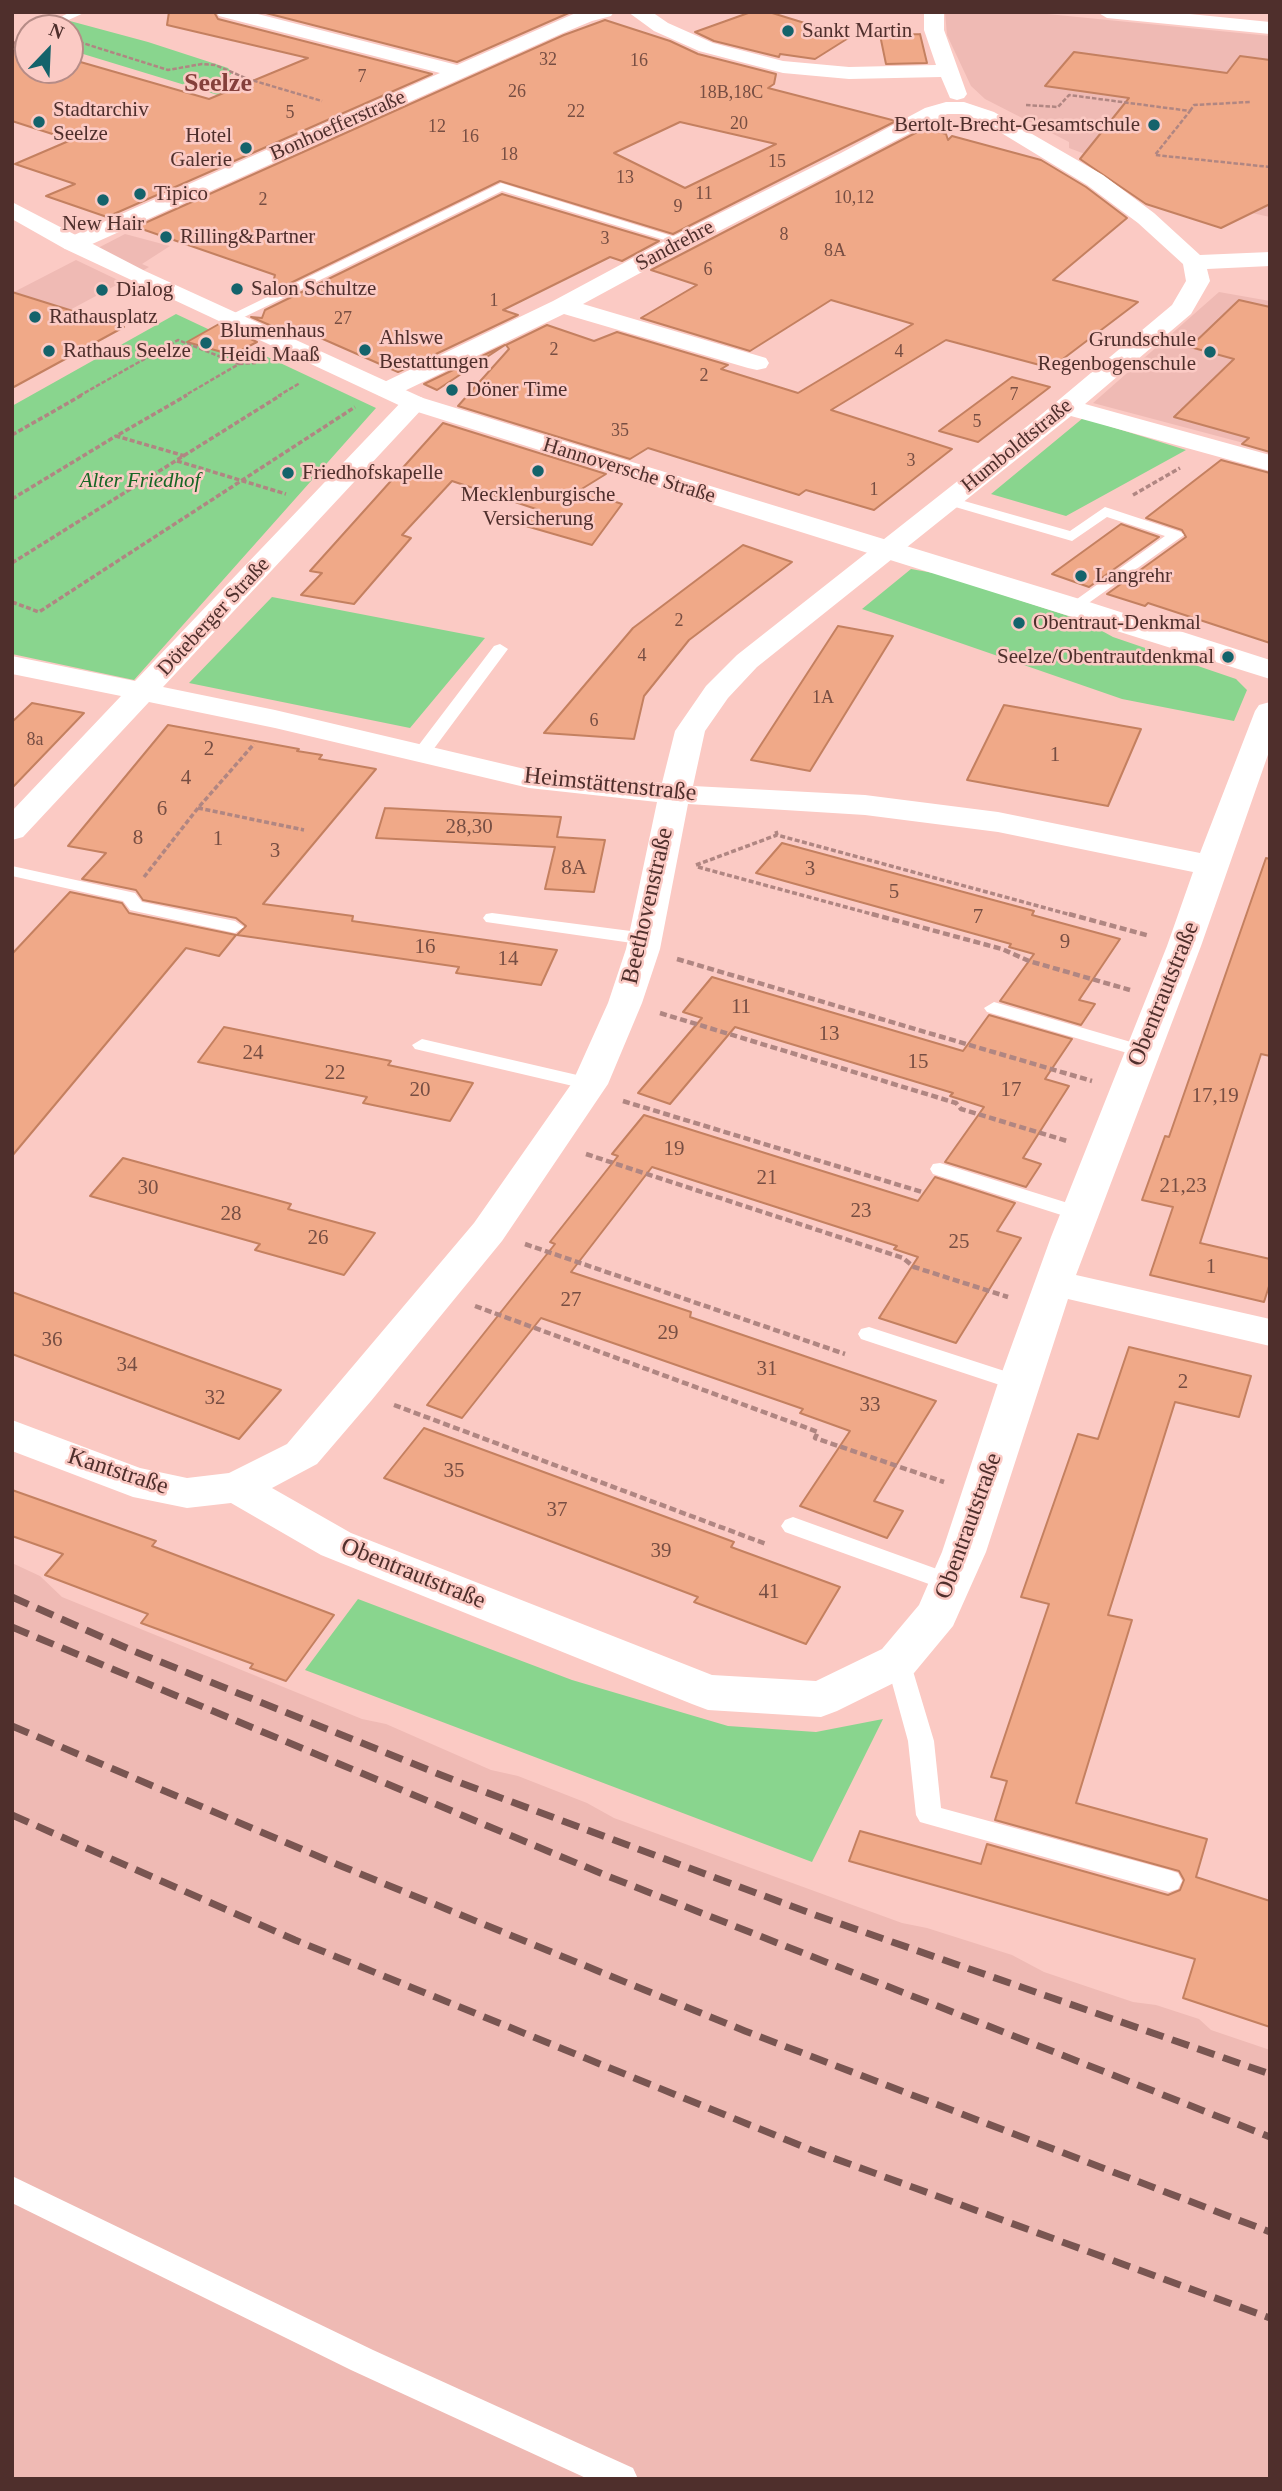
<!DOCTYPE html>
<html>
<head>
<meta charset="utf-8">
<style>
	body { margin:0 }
	#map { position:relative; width:1282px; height:2491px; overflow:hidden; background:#fbcac4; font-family:Georgia,serif }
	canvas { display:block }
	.frame { position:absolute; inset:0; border:14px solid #4f2f2c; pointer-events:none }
	.north { position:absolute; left:14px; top:14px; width:70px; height:70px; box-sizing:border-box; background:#fbcac4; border:2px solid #b68c87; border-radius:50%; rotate:23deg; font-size:19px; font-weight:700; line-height:28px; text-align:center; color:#4f2f2c }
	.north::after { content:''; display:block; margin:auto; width:24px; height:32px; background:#14636b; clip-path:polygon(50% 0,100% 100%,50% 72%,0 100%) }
</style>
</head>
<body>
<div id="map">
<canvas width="1282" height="2491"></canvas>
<div class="frame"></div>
<div class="north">N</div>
</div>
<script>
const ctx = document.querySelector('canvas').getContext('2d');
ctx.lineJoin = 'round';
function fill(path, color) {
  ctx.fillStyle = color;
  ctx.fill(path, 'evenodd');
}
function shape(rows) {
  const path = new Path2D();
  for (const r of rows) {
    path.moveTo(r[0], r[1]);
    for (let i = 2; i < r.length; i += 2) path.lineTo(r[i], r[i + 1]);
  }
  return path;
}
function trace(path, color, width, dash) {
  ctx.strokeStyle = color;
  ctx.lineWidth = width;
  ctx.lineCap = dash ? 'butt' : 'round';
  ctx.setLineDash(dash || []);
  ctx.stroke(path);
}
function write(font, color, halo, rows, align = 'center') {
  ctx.font = font + ' Georgia,serif';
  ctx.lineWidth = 5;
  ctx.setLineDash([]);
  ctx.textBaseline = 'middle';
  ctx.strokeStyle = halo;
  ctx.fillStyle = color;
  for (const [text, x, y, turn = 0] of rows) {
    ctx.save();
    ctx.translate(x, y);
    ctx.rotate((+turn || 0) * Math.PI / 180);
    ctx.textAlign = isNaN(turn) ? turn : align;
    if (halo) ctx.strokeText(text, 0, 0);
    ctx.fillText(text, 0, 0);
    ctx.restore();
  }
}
fill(shape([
	[945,12,1027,12,1270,36,1270,217,1229,208,1069,148,1069,142,985,99,971,86,947,35],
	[125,234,170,246,142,264,149,267,142,271,96,249],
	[76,260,122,282,12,341,12,293],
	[1219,292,1270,301,1270,450,1093,403],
	[12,1563,40,1576,62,1597,362,1719,386,1724,491,1770,518,1776,587,1803,614,1818,902,1923,927,1928,1012,1955,1044,1972,1133,2002,1156,2005,1199,2019,1211,2030,1270,2050,1270,2479,12,2479]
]), '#efbab4');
fill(shape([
	[70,21,148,42,228,68,232,73,229,76,250,83,221,96,70,50,70,28,54,28],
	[176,314,376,408,134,680,12,654,12,406],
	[1083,418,1186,450,1066,516,991,494],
	[911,569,939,574,1084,621,1113,637,1236,679,1247,690,1234,721,1122,699,862,609],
	[272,597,485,638,410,728,189,683],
	[358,1599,572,1680,728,1726,816,1732,883,1719,812,1862,305,1670]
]), '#89d58e');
const building = shape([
	[169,12,214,12,218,19,432,74,107,217,46,196,75,184,15,164,71,140,12,121,12,42,28,47,28,70,70,70,70,59,209,99,308,58,167,25,169,12],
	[262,12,571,12,457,62,262,12],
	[751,12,769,12,850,37,815,59,780,54,779,57,714,41,695,32,751,12],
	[605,20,670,41,698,54,776,74,774,84,768,88,896,121,673,234,500,181,270,293,275,275,136,227,564,35,605,20],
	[680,122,776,144,685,188,614,153,680,122],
	[920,34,927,63,886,64,880,35,920,34],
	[1074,52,1227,73,1240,56,1270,60,1270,204,1221,228,1146,204,1080,159,1129,98,1045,86,1074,52],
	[925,128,946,134,948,140,952,136,1041,160,1086,187,1127,218,1053,280,1138,302,1051,368,946,340,831,410,952,449,874,510,806,490,799,495,648,448,630,459,458,406,509,349,506,345,547,325,594,341,617,332,728,365,721,369,798,393,913,324,831,300,750,351,641,318,697,285,651,270,925,128],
	[502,194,659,241,622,261,610,257,503,310,518,315,398,372,291,325,281,330,251,317,262,318,265,310,502,194],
	[12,292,124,327,12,388,12,292],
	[1239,300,1270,307,1270,452,1242,444,1249,438,1174,417,1234,359,1190,347,1239,300],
	[219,324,257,342,232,355,187,342,219,324],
	[505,345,437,390,424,384,505,345],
	[1012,377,1050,387,978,442,939,431,1012,377],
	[443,423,606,474,580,490,622,504,592,545,519,524,539,510,452,481,402,535,411,538,354,604,301,595,322,573,310,571,443,423],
	[1221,460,1270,473,1270,643,1148,603,1145,606,1107,594,1186,537,1182,530,1146,518,1221,460],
	[1121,524,1159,537,1089,587,1052,574,1121,524],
	[743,545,792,562,689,640,644,696,634,739,544,733,633,628,743,545],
	[838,626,893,636,810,771,751,760,838,626],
	[32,703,84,713,12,788,12,722,32,703],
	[1004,705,1141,729,1108,806,967,780,1004,705],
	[168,725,299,749,297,751,322,755,319,759,376,769,263,904,353,916,352,921,557,950,541,985,456,973,459,967,237,935,246,926,236,918,143,900,136,890,82,879,106,853,68,846,168,725],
	[385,808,561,817,557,837,605,840,594,892,545,889,555,847,376,838,385,808],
	[782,843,1034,911,1032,915,1120,939,1079,1000,1095,1004,1081,1025,1000,1001,1034,954,1009,947,1011,944,756,873,782,843],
	[1266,858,1270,859,1270,1056,1261,1054,1200,1243,1270,1259,1270,1283,1264,1302,1150,1275,1173,1207,1142,1200,1165,1136,1169,1137,1266,858],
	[70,892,122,903,129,913,236,935,219,956,186,948,12,1156,12,954,70,892],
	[712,977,963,1051,989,1015,1072,1039,1045,1079,1069,1086,1023,1158,1041,1164,1026,1187,945,1162,984,1107,950,1096,953,1093,735,1027,670,1104,638,1093,702,1018,683,1012,712,977],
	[224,1027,391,1061,388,1065,473,1083,450,1121,363,1103,367,1097,198,1062,224,1027],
	[644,1115,918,1201,935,1177,1015,1203,997,1231,1021,1238,956,1343,879,1318,918,1257,894,1249,897,1246,652,1167,571,1272,691,1312,690,1317,936,1401,874,1501,903,1511,887,1538,800,1506,850,1431,800,1413,803,1409,541,1318,462,1418,427,1405,555,1244,550,1242,618,1156,612,1154,644,1115],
	[123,1158,291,1204,288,1209,375,1233,344,1275,255,1250,260,1244,90,1196,123,1158],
	[12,1292,192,1358,281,1390,239,1439,12,1354,12,1292],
	[1129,1347,1251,1376,1239,1417,1175,1402,1108,1615,1132,1620,1076,1803,1207,1839,1196,1877,1270,1901,1270,2027,1183,1998,1195,1959,849,1861,860,1831,981,1864,987,1844,1168,1895,1180,1890,1184,1880,1179,1871,995,1820,1007,1781,991,1777,1049,1604,1021,1597,1078,1434,1098,1439,1129,1347],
	[424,1428,734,1542,731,1547,840,1587,806,1644,694,1602,698,1597,384,1478,424,1428],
	[12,1490,156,1541,152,1546,334,1615,286,1681,250,1668,253,1664,141,1623,148,1614,45,1575,63,1554,12,1536,12,1490]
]);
fill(building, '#f0a988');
trace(building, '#c48060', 2);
trace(shape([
	[73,40,168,70,202,64,215,65,248,79,322,101],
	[12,44,24,39],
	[1026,105,1058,107,1069,95,1190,111,1155,155,1270,167],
	[1190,111,1194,105,1250,102],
	[239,364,256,363],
	[79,396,178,340,239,364,184,396],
	[278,396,300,383]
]), '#b08682', 2.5, [4.5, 2]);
trace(shape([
	[12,435,82,395],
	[185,456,116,436,187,395],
	[177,461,286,494],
	[1133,495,1180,468],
	[12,499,116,436],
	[12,563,281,395],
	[12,602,39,612,355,407],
	[198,808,304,830],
	[776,831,777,835,1075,916],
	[696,865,777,835],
	[698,867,879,916],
	[144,877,198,808,254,744]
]), '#b08682', 3.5, [5, 2.5]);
trace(shape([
	[872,914,1002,949,1029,961,1130,990],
	[1069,914,1150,936],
	[677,959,1092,1081],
	[660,1013,956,1103,961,1109,1067,1141],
	[623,1101,922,1192],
	[586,1154,903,1258,914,1267,1008,1297],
	[525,1244,845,1354],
	[475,1306,818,1432,815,1438,944,1482],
	[394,1405,766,1544]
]), '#b08682', 4.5, [7, 3.5]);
fill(shape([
	[71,12,86,12,51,28,39,27,71,12],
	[501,183,688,241,682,245,678,244,502,191,234,322,224,322,222,319,501,183],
	[950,497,1070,531,1105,507,1181,532,1184,535,1076,612,1070,610,1068,607,1070,604,1165,536,1107,517,1072,541,945,504,943,501,945,498,950,497],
	[500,644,508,649,427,758,415,758,413,754,415,750,494,646,500,644],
	[12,866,135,893,142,902,235,921,244,927,235,933,130,910,123,901,12,876,12,866],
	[492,913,646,933,655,939,646,945,486,922,483,918,486,914,492,913],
	[994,1002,1148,1047,1151,1051,1141,1057,987,1012,984,1008,994,1002],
	[422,1039,590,1078,597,1080,600,1084,597,1088,590,1090,415,1049,412,1045,422,1039],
	[940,1163,1087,1209,1090,1214,1087,1219,1080,1221,933,1174,930,1169,933,1164,940,1163],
	[869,1327,1026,1378,1029,1383,1026,1388,1018,1391,861,1339,858,1334,861,1329,869,1327],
	[793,1517,959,1577,963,1583,959,1589,951,1592,785,1532,781,1526,785,1520,793,1517],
	[898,1652,907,1654,910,1661,934,1741,941,1808,1169,1870,1178,1873,1182,1881,1178,1889,1169,1892,920,1822,916,1815,908,1741,886,1661,889,1654,898,1652],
	[12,2176,373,2350,633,2468,638,2479,588,2479,351,2370,12,2203,12,2176]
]), '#fff');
fill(shape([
	[216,12,250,12,457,65,578,12,614,12,611,16,592,21,563,33,81,249,65,249,61,244,65,239,440,73,219,16,216,12],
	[628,12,652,12,668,23,713,43,783,61,849,67,936,65,924,30,924,12,944,12,944,30,967,94,964,98,957,100,950,98,941,77,849,79,783,73,699,51,654,31,628,12],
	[1097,12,1170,12,1270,22,1270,34,1107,18,1097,12],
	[946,102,964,102,994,112,1103,175,1154,213,1200,255,1270,252,1270,266,1207,269,1210,281,1191,314,1085,404,1270,455,1270,471,1071,416,757,667,728,698,705,731,693,786,865,795,998,812,1200,853,1255,711,1259,705,1270,702,1270,749,1201,946,1076,1275,1270,1319,1270,1346,1068,1299,986,1552,953,1626,914,1673,837,1711,821,1717,708,1710,692,1704,321,1555,231,1503,187,1508,133,1497,12,1451,12,1420,140,1468,187,1478,229,1473,287,1444,474,1223,572,1083,608,1003,626,949,657,802,529,788,275,728,149,702,23,837,12,840,12,811,121,696,12,674,12,656,135,681,405,398,414,395,423,398,427,403,423,408,163,687,275,710,529,770,662,783,675,731,706,686,737,655,1030,424,1172,305,1186,281,1183,264,1138,223,1087,185,980,120,962,114,947,114,690,246,583,304,766,358,769,363,766,368,757,370,748,368,564,314,396,395,387,398,378,395,374,390,378,385,553,301,674,236,841,153,925,108,946,102],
	[688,804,865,815,998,832,1193,872,1167,946,1051,1237,998,1383,942,1552,919,1605,882,1649,816,1681,712,1675,351,1533,272,1488,317,1464,371,1401,502,1241,608,1084,642,1003,660,949,688,804]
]), '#fff');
fill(shape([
	[12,202,145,271,423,398,1086,601,1270,660,1270,679,405,408,65,249,12,219,12,202]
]), '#fff');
trace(shape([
	[12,1597,131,1650,461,1783,818,1916,1270,2074],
	[12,1627,605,1875,1270,2137],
	[12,1726,341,1866,745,2031,1270,2232],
	[12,1815,295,1940,814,2151,1270,2318]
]), '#795551', 7, [18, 9]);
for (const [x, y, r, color] of [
	[788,31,7,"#14636b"],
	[39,122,7,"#14636b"],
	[1154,125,7,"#14636b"],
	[246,148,7,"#14636b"],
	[140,194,7,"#14636b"],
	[103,200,7,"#14636b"],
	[166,237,7,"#14636b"],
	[237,289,7,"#14636b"],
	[102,290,7,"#14636b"],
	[35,317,7,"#14636b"],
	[206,343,7,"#14636b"],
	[365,350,7,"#14636b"],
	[49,351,7,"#14636b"],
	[1210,352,7,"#14636b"],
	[452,390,7,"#14636b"],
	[538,471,7,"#14636b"],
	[288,473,7,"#14636b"],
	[1081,576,7,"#14636b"],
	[1019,623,7,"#14636b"],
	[1228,657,7,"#14636b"]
]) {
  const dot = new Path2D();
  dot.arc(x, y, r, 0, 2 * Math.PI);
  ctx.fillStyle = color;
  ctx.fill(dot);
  trace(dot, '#fbcac4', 2.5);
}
write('18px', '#774e43', null, [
	["32",548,60],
	["16",639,61],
	["7",362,77],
	["26",517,92],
	["18B,18C",731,93],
	["22",576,112],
	["5",290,113],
	["20",739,124],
	["12",437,127],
	["16",470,137],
	["18",509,155],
	["15",777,162],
	["13",625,178],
	["11",704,194],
	["10,12",854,198],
	["2",263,200],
	["9",678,207],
	["8",784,235],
	["3",605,239],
	["8A",835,251],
	["6",708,270],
	["1",494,301],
	["27",343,319],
	["2",554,350],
	["4",899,352],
	["2",704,376],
	["7",1014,395],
	["5",977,422],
	["35",620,431],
	["3",911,461],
	["1",874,490],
	["2",679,621],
	["4",642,656],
	["1A",823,698],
	["6",594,721],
	["8a",35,740]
]);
write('21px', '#4f2f2c', '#fbcac4', [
	["Sankt Martin",802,31],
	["Stadtarchiv",53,110],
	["Seelze",53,134],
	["Bertolt-Brecht-Gesamtschule",1140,125,"right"],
	["Hotel",232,136,"right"],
	["Galerie",232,160,"right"],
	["Tipico",154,194],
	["New Hair",103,224,"center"],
	["Rilling&Partner",180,237],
	["Salon Schultze",251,289],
	["Dialog",116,290],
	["Rathausplatz",49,317],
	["Blumenhaus",220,331],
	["Heidi Maaß",220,355],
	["Ahlswe",379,338],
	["Bestattungen",379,362],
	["Grundschule",1196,340,"right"],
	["Regenbogenschule",1196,364,"right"],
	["Rathaus Seelze",63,351],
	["Döner Time",466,390],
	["Friedhofskapelle",302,473],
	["Mecklenburgische",538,495,"center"],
	["Versicherung",538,519,"center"],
	["Langrehr",1095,576],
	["Obentraut-Denkmal",1033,623],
	["Seelze/Obentrautdenkmal",1214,657,"right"]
], 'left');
write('21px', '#4f2f2c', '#fbcac4', [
	["Bonhoefferstraße",338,126,-24],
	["Sandrehre",675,246,-28],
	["Humboldtstraße",1017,446,-39],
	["Hannoversche Straße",629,471,17],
	["Döteberger Straße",214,617,-47]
]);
write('italic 21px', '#166624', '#fbcac4', [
	["Alter Friedhof",140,481]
]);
write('21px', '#774e43', null, [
	["2",209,749],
	["1",1055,755],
	["4",186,778],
	["6",162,809],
	["28,30",469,827],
	["8",138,838],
	["1",218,839],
	["3",275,851],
	["8A",574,868],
	["3",810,869],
	["5",894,892],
	["7",978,917],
	["9",1065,942],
	["16",425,947],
	["14",508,959],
	["11",741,1007],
	["13",829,1034],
	["24",253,1053],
	["15",918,1062],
	["22",335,1073],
	["20",420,1090],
	["17",1011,1090],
	["17,19",1215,1096],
	["19",674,1149],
	["21",767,1178],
	["21,23",1183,1186],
	["30",148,1188],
	["23",861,1211],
	["28",231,1214],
	["26",318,1238],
	["25",959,1242],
	["1",1211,1267],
	["27",571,1300],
	["29",668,1333],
	["36",52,1340],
	["34",127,1365],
	["31",767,1369],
	["2",1183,1382],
	["32",215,1398],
	["33",870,1405],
	["35",454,1471],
	["37",557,1510],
	["39",661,1551],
	["41",769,1592]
]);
write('24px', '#4f2f2c', '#fbcac4', [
	["Heimstättenstraße",610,785,6],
	["Beethovenstraße",648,906,-77],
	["Obentrautstraße",1164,994,-68],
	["Kantstraße",118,1472,18],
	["Obentrautstraße",969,1526,-70],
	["Obentrautstraße",413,1574,22]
]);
write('bold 26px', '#85403b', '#fbcac4', [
	["Seelze",218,84]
]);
</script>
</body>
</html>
